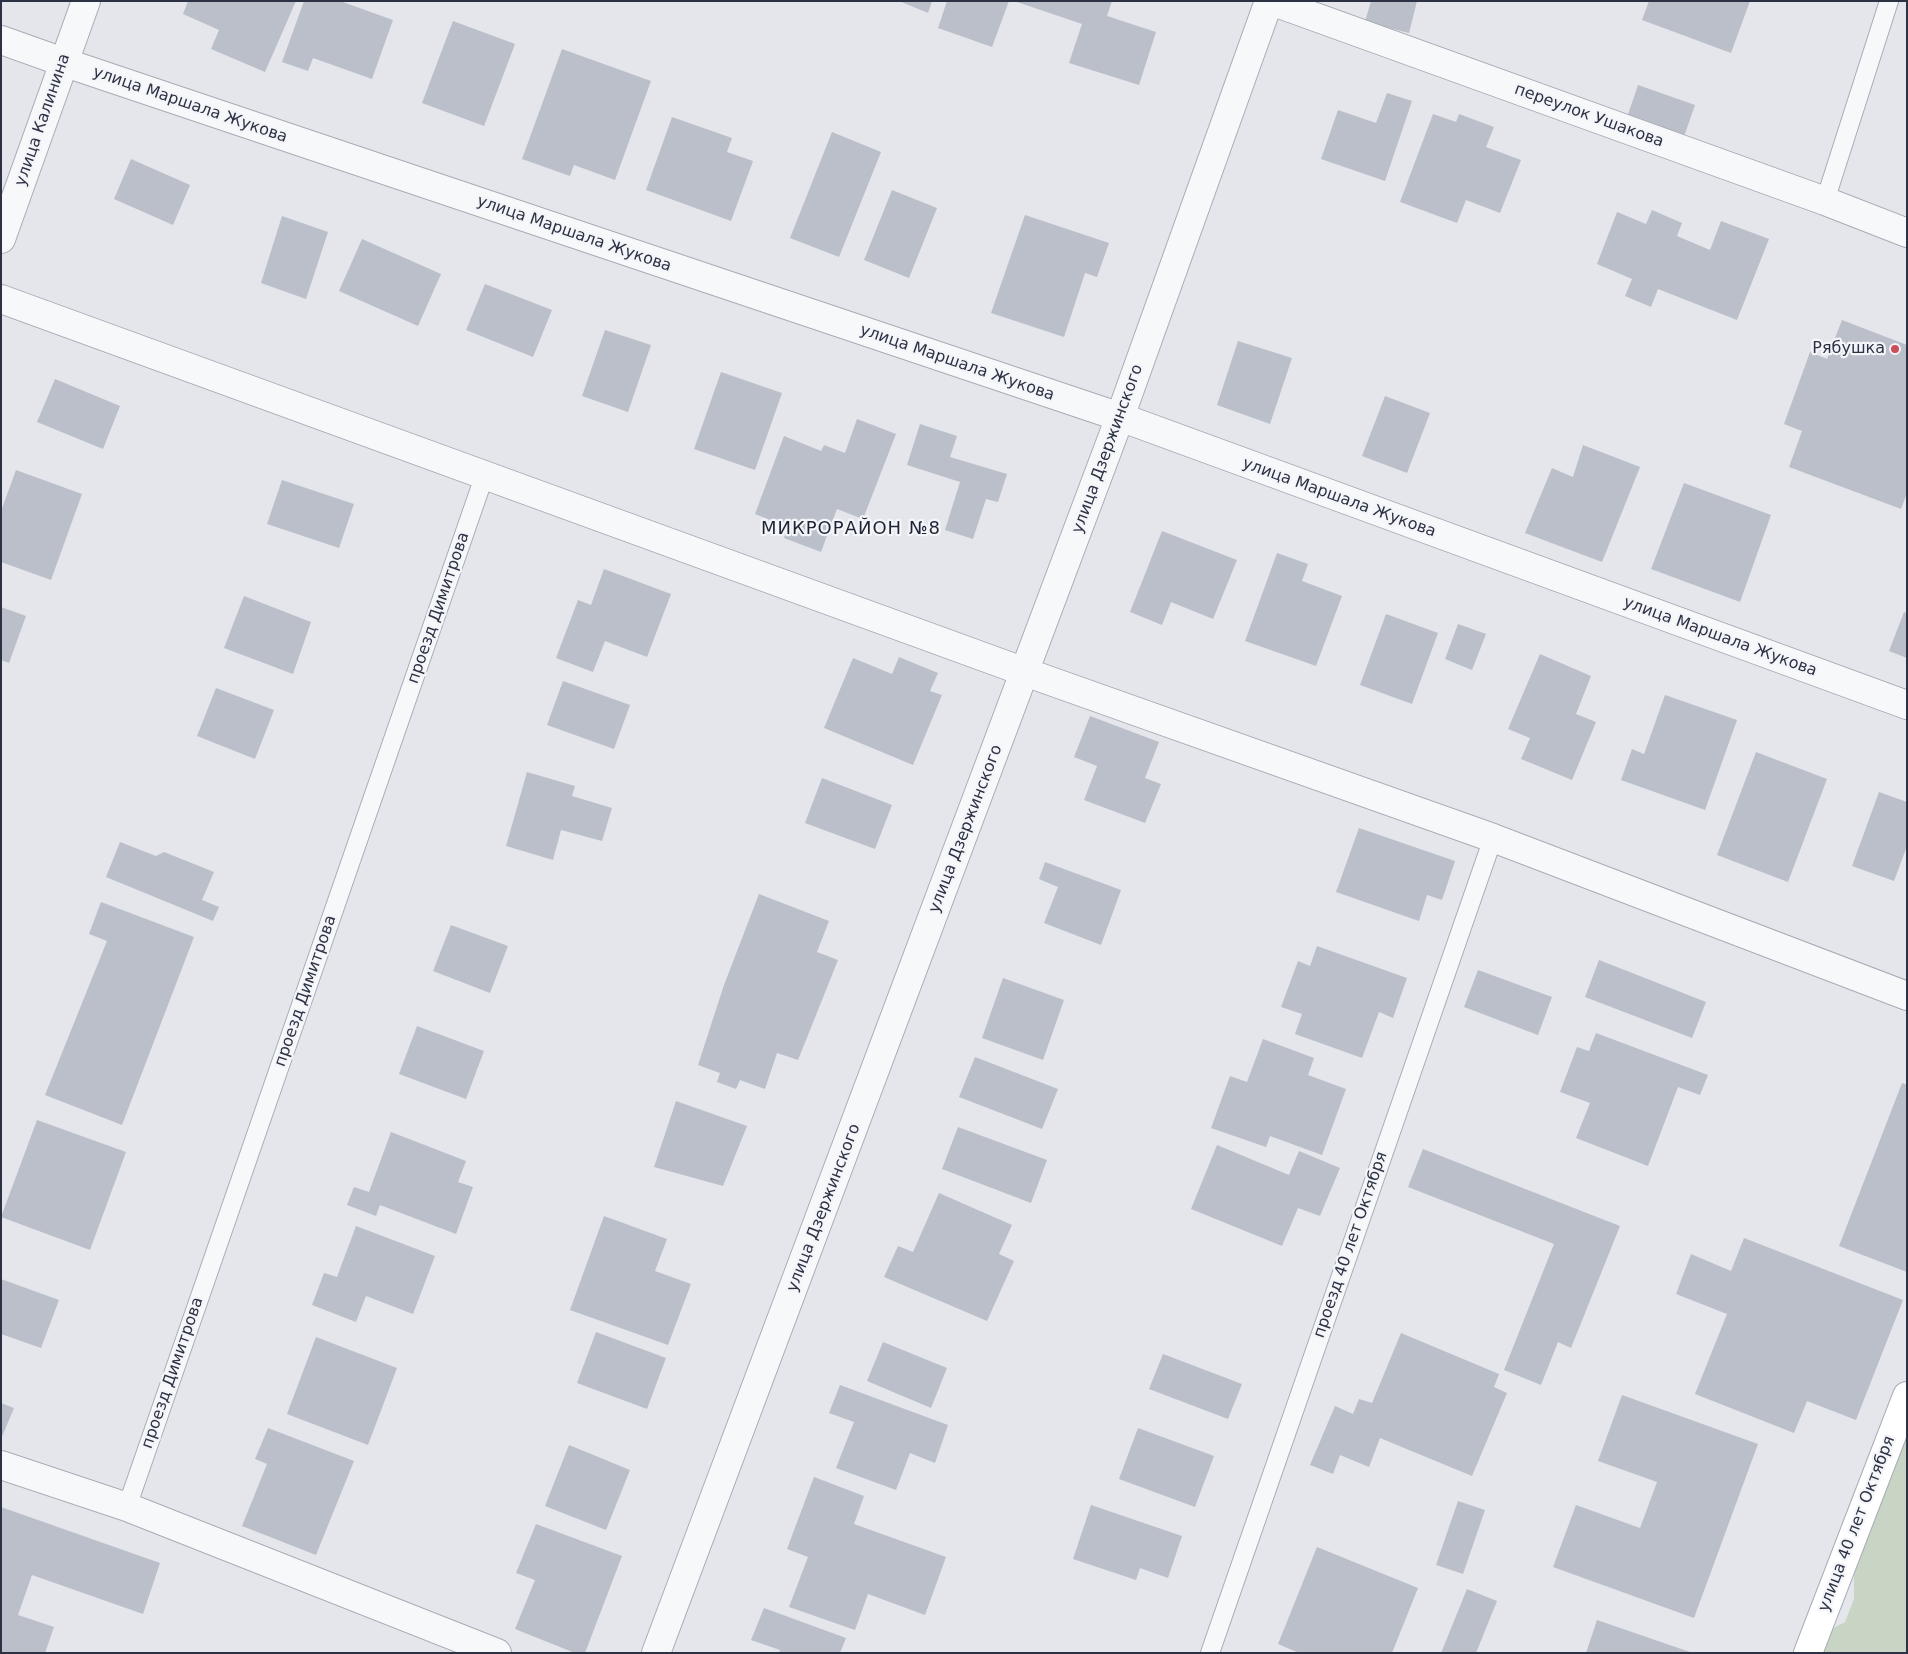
<!DOCTYPE html>
<html>
<head>
<meta charset="utf-8">
<style>
	body { margin:0 }
	#map { position:relative; width:1908px; height:1654px; overflow:hidden; background:#e4e6eb; font-family:"DejaVu Sans",sans-serif }
	canvas { display:block }
	.frame { position:absolute; inset:0; border:2px solid #2c3244; pointer-events:none }
</style>
</head>
<body>
<div id="map">
<canvas width="1908" height="1654"></canvas>
<div class="frame"></div>
</div>
<script>
const ctx = document.querySelector('canvas').getContext('2d');
ctx.lineJoin = 'round';
function fill(path, color) {
  ctx.fillStyle = color;
  ctx.fill(path, 'evenodd');
}
function shape(rows) {
  const path = new Path2D();
  for (const r of rows) {
    path.moveTo(r[0], r[1]);
    for (let i = 2; i < r.length; i += 2) path.lineTo(r[i], r[i + 1]);
  }
  return path;
}
function trace(path, color, width, dash) {
  ctx.strokeStyle = color;
  ctx.lineWidth = width;
  ctx.lineCap = dash ? 'butt' : 'round';
  ctx.setLineDash(dash || []);
  ctx.stroke(path);
}
function write(font, color, halo, rows, align = 'center') {
  ctx.font = font + ' "DejaVu Sans",sans-serif';
  ctx.lineWidth = 4.5;
  ctx.setLineDash([]);
  ctx.textBaseline = 'middle';
  ctx.strokeStyle = halo;
  ctx.fillStyle = color;
  for (const [text, x, y, turn = 0] of rows) {
    ctx.save();
    ctx.translate(x, y);
    ctx.rotate((+turn || 0) * Math.PI / 180);
    ctx.textAlign = isNaN(turn) ? turn : align;
    if (halo) ctx.strokeText(text, 0, 0);
    ctx.fillText(text, 0, 0);
    ctx.restore();
  }
}
fill(shape([
	[1907,1403,1907,1653,1810,1653,1810,1640,1845,1622,1854,1599,1854,1552]
]), '#c8d5c5');
fill(shape([
	[188,1,296,1,265,72,211,49,219,30,183,14],
	[304,1,340,1,393,20,372,79,313,58,308,71,282,62],
	[899,1,932,1,928,13],
	[947,1,1009,1,992,47,938,28],
	[1014,1,1112,1,1107,16,1156,32,1139,85,1069,63,1082,24],
	[1371,1,1417,1,1409,33,1365,22],
	[1649,1,1750,1,1731,53,1642,20],
	[453,21,515,44,484,126,422,103],
	[562,49,651,81,615,180,574,165,570,176,522,159],
	[1638,85,1695,105,1679,151,1622,132],
	[1387,93,1412,101,1385,181,1321,159,1338,110,1376,123],
	[1433,114,1456,122,1459,114,1494,127,1486,147,1521,160,1500,213,1466,200,1457,223,1400,202],
	[672,117,732,138,727,152,753,161,731,221,646,190],
	[832,132,881,152,839,257,790,238],
	[131,159,190,185,173,225,114,199],
	[892,190,937,208,909,278,864,260],
	[1652,210,1682,223,1677,236,1710,250,1721,221,1769,239,1737,320,1658,289,1651,307,1625,296,1632,279,1597,264,1617,212,1646,224],
	[1025,215,1109,243,1097,277,1085,273,1064,337,991,313],
	[282,216,328,232,306,299,261,283],
	[362,239,441,274,418,326,339,291],
	[485,284,552,310,533,357,466,330],
	[1842,320,1907,345,1907,493,1901,509,1789,467,1802,431,1784,424,1810,352,1827,359],
	[605,330,651,345,628,412,582,396],
	[1238,341,1292,358,1270,424,1217,405],
	[721,372,782,393,755,470,694,449],
	[55,379,120,406,103,449,37,422],
	[1385,396,1430,413,1407,473,1362,456],
	[857,419,896,434,863,519,837,509,821,552,784,538,788,527,755,514,784,436,821,451,824,445,845,453],
	[920,424,957,436,950,457,1007,474,998,502,986,499,973,539,945,530,960,482,907,465],
	[1583,445,1640,467,1602,562,1525,533,1552,468,1573,477],
	[16,470,82,494,51,580,1,562,1,511],
	[282,480,354,504,339,548,267,524],
	[1684,483,1771,515,1740,602,1651,569],
	[1162,531,1237,560,1213,619,1171,602,1162,625,1130,612],
	[1277,553,1308,564,1302,581,1342,596,1316,666,1245,641],
	[604,569,671,594,647,657,605,641,593,672,556,658,578,600,591,605],
	[244,596,311,622,293,674,224,648],
	[1,607,26,616,9,663,1,660],
	[1904,612,1907,613,1907,658,1889,651],
	[1386,614,1438,633,1412,704,1360,685],
	[1458,624,1486,634,1472,670,1445,659],
	[1540,654,1591,676,1576,714,1596,722,1572,780,1521,759,1530,738,1508,729],
	[899,657,938,673,930,691,942,695,913,765,824,728,853,658,892,674],
	[563,681,630,705,614,749,547,725],
	[216,688,274,710,255,759,197,736],
	[1665,695,1737,720,1705,810,1621,780,1632,749,1644,754],
	[1090,716,1159,742,1145,778,1161,784,1145,823,1084,800,1097,766,1074,757],
	[1756,752,1827,779,1788,882,1717,855],
	[527,772,575,786,572,796,612,808,602,841,561,830,553,860,506,846],
	[822,778,892,805,875,849,805,823],
	[1879,792,1907,802,1907,846,1894,881,1852,866],
	[1359,828,1455,861,1442,900,1427,895,1419,921,1336,892],
	[120,842,156,856,164,852,214,872,202,900,219,907,213,921,106,877],
	[1045,862,1121,890,1101,945,1044,923,1058,887,1039,879],
	[759,894,829,921,817,952,838,960,798,1060,777,1053,765,1089,740,1080,736,1089,717,1082,720,1073,698,1065,724,985],
	[101,902,194,937,122,1125,45,1095,107,941,89,934],
	[451,925,508,946,490,993,433,971],
	[1317,946,1407,978,1393,1018,1379,1012,1362,1058,1295,1034,1302,1014,1281,1007,1298,961,1310,966],
	[1599,960,1706,1002,1692,1038,1585,997],
	[1478,970,1552,997,1538,1035,1464,1007],
	[1003,978,1064,1000,1043,1060,982,1038],
	[417,1026,484,1051,466,1099,399,1074],
	[1596,1033,1708,1075,1700,1095,1678,1087,1648,1166,1576,1138,1590,1103,1560,1092,1577,1047,1589,1051],
	[1263,1039,1314,1058,1308,1075,1346,1089,1322,1155,1270,1136,1266,1147,1211,1128,1230,1076,1247,1082],
	[975,1057,1058,1089,1042,1129,959,1097],
	[1902,1083,1907,1085,1907,1272,1839,1246],
	[676,1101,747,1126,723,1186,654,1167],
	[37,1120,126,1152,90,1250,1,1217],
	[958,1127,1047,1160,1031,1203,942,1169],
	[391,1132,466,1161,458,1182,473,1187,456,1234,380,1205,376,1216,347,1205,354,1187,369,1192],
	[1217,1145,1289,1175,1299,1151,1340,1168,1320,1216,1298,1208,1282,1246,1191,1209],
	[1423,1149,1620,1226,1571,1348,1558,1342,1541,1385,1504,1370,1554,1244,1408,1187],
	[939,1193,1012,1225,999,1254,1014,1261,987,1321,884,1277,898,1246,913,1252],
	[604,1216,667,1239,655,1271,691,1284,668,1345,570,1310],
	[356,1226,435,1256,413,1314,366,1296,356,1322,312,1305,324,1273,337,1277],
	[1744,1238,1903,1300,1856,1420,1807,1401,1794,1433,1695,1394,1727,1314,1676,1294,1691,1254,1731,1271],
	[1,1279,59,1300,41,1348,1,1334],
	[596,1332,666,1358,647,1409,577,1383],
	[1401,1333,1499,1374,1494,1387,1507,1393,1472,1476,1380,1438,1369,1467,1340,1455,1333,1474,1310,1465,1335,1406,1353,1414,1359,1399,1372,1403],
	[316,1337,397,1368,368,1445,287,1414],
	[883,1342,947,1368,931,1408,867,1381],
	[1163,1354,1242,1384,1228,1419,1149,1389],
	[840,1385,948,1425,935,1463,910,1453,896,1490,836,1468,854,1422,829,1413],
	[1622,1395,1758,1444,1694,1618,1553,1567,1576,1505,1640,1528,1657,1482,1598,1461],
	[1,1403,14,1408,1,1439],
	[268,1428,354,1461,316,1555,242,1526,267,1464,255,1459],
	[1138,1428,1214,1456,1195,1507,1119,1479],
	[569,1445,630,1470,606,1530,545,1506],
	[814,1477,864,1496,854,1524,946,1557,925,1615,868,1594,855,1630,789,1607,808,1557,787,1549],
	[1458,1501,1485,1510,1463,1574,1436,1565],
	[1091,1505,1182,1536,1168,1578,1140,1568,1136,1580,1073,1559],
	[1,1507,160,1563,143,1614,32,1575,18,1615,54,1627,45,1653,1,1653],
	[536,1524,622,1556,585,1653,575,1653,515,1629,535,1580,516,1573],
	[1317,1547,1418,1588,1392,1653,1299,1653,1278,1644],
	[1467,1589,1497,1601,1476,1653,1441,1653],
	[764,1608,846,1638,840,1653,779,1653,780,1650,751,1640],
	[1597,1620,1690,1652,1689,1653,1586,1653]
]), '#bbbfc9');
const lane = shape([
	[1825,201,1889,1],
	[127,1507,485,474],
	[1210,1653,1493,838]
]);
const street = shape([
	[1271,1,1825,201,1907,233],
	[1,40,63,62,1120,417,1907,705],
	[1,239,86,1],
	[1,299,1025,672,1493,838,1907,996],
	[1,1465,127,1507,497,1653],
	[656,1653,1120,417,1269,1]
]);
const secondary = shape([
	[1808,1653,1907,1396]
]);
trace(lane, '#a9acb6', 20);
trace(street, '#a9acb6', 30);
trace(secondary, '#a9acb6', 30);
trace(lane, '#f7f8fa', 18);
trace(street, '#f7f8fa', 28);
trace(secondary, '#fff', 28);
for (const [x, y, r, color] of [
	[1895,349,5,"#cc4e56"]
]) {
  const dot = new Path2D();
  dot.arc(x, y, r, 0, 2 * Math.PI);
  ctx.fillStyle = color;
  ctx.fill(dot);
  trace(dot, '#f4f5f9', 2);
}
write('16px', '#2c3244', '#f4f5f9', [
	["улица Маршала Жукова",190,105,19],
	["переулок Ушакова",1589,116,20],
	["улица Калинина",43,120,-71],
	["улица Маршала Жукова",574,234,19],
	["улица Маршала Жукова",957,363,19],
	["улица Дзержинского",1108,449,-70],
	["улица Маршала Жукова",1339,498,20],
	["проезд Димитрова",439,608,-71],
	["улица Маршала Жукова",1720,637,20],
	["улица Дзержинского",966,829,-69],
	["проезд Димитрова",306,991,-71],
	["улица Дзержинского",824,1208,-69],
	["проезд 40 лет Октября",1351,1245,-71],
	["проезд Димитрова",173,1373,-71],
	["улица 40 лет Октября",1857,1524,-69]
]);
write('16px', '#2c3244', '#f4f5f9', [
	["Рябушка",1885,349]
], 'right');
ctx.letterSpacing = '1px';
write('18px', '#1e2435', '#f4f5f9', [
	["МИКРОРАЙОН №8",851,529]
]);
ctx.letterSpacing = '0px';
</script>
</body>
</html>
